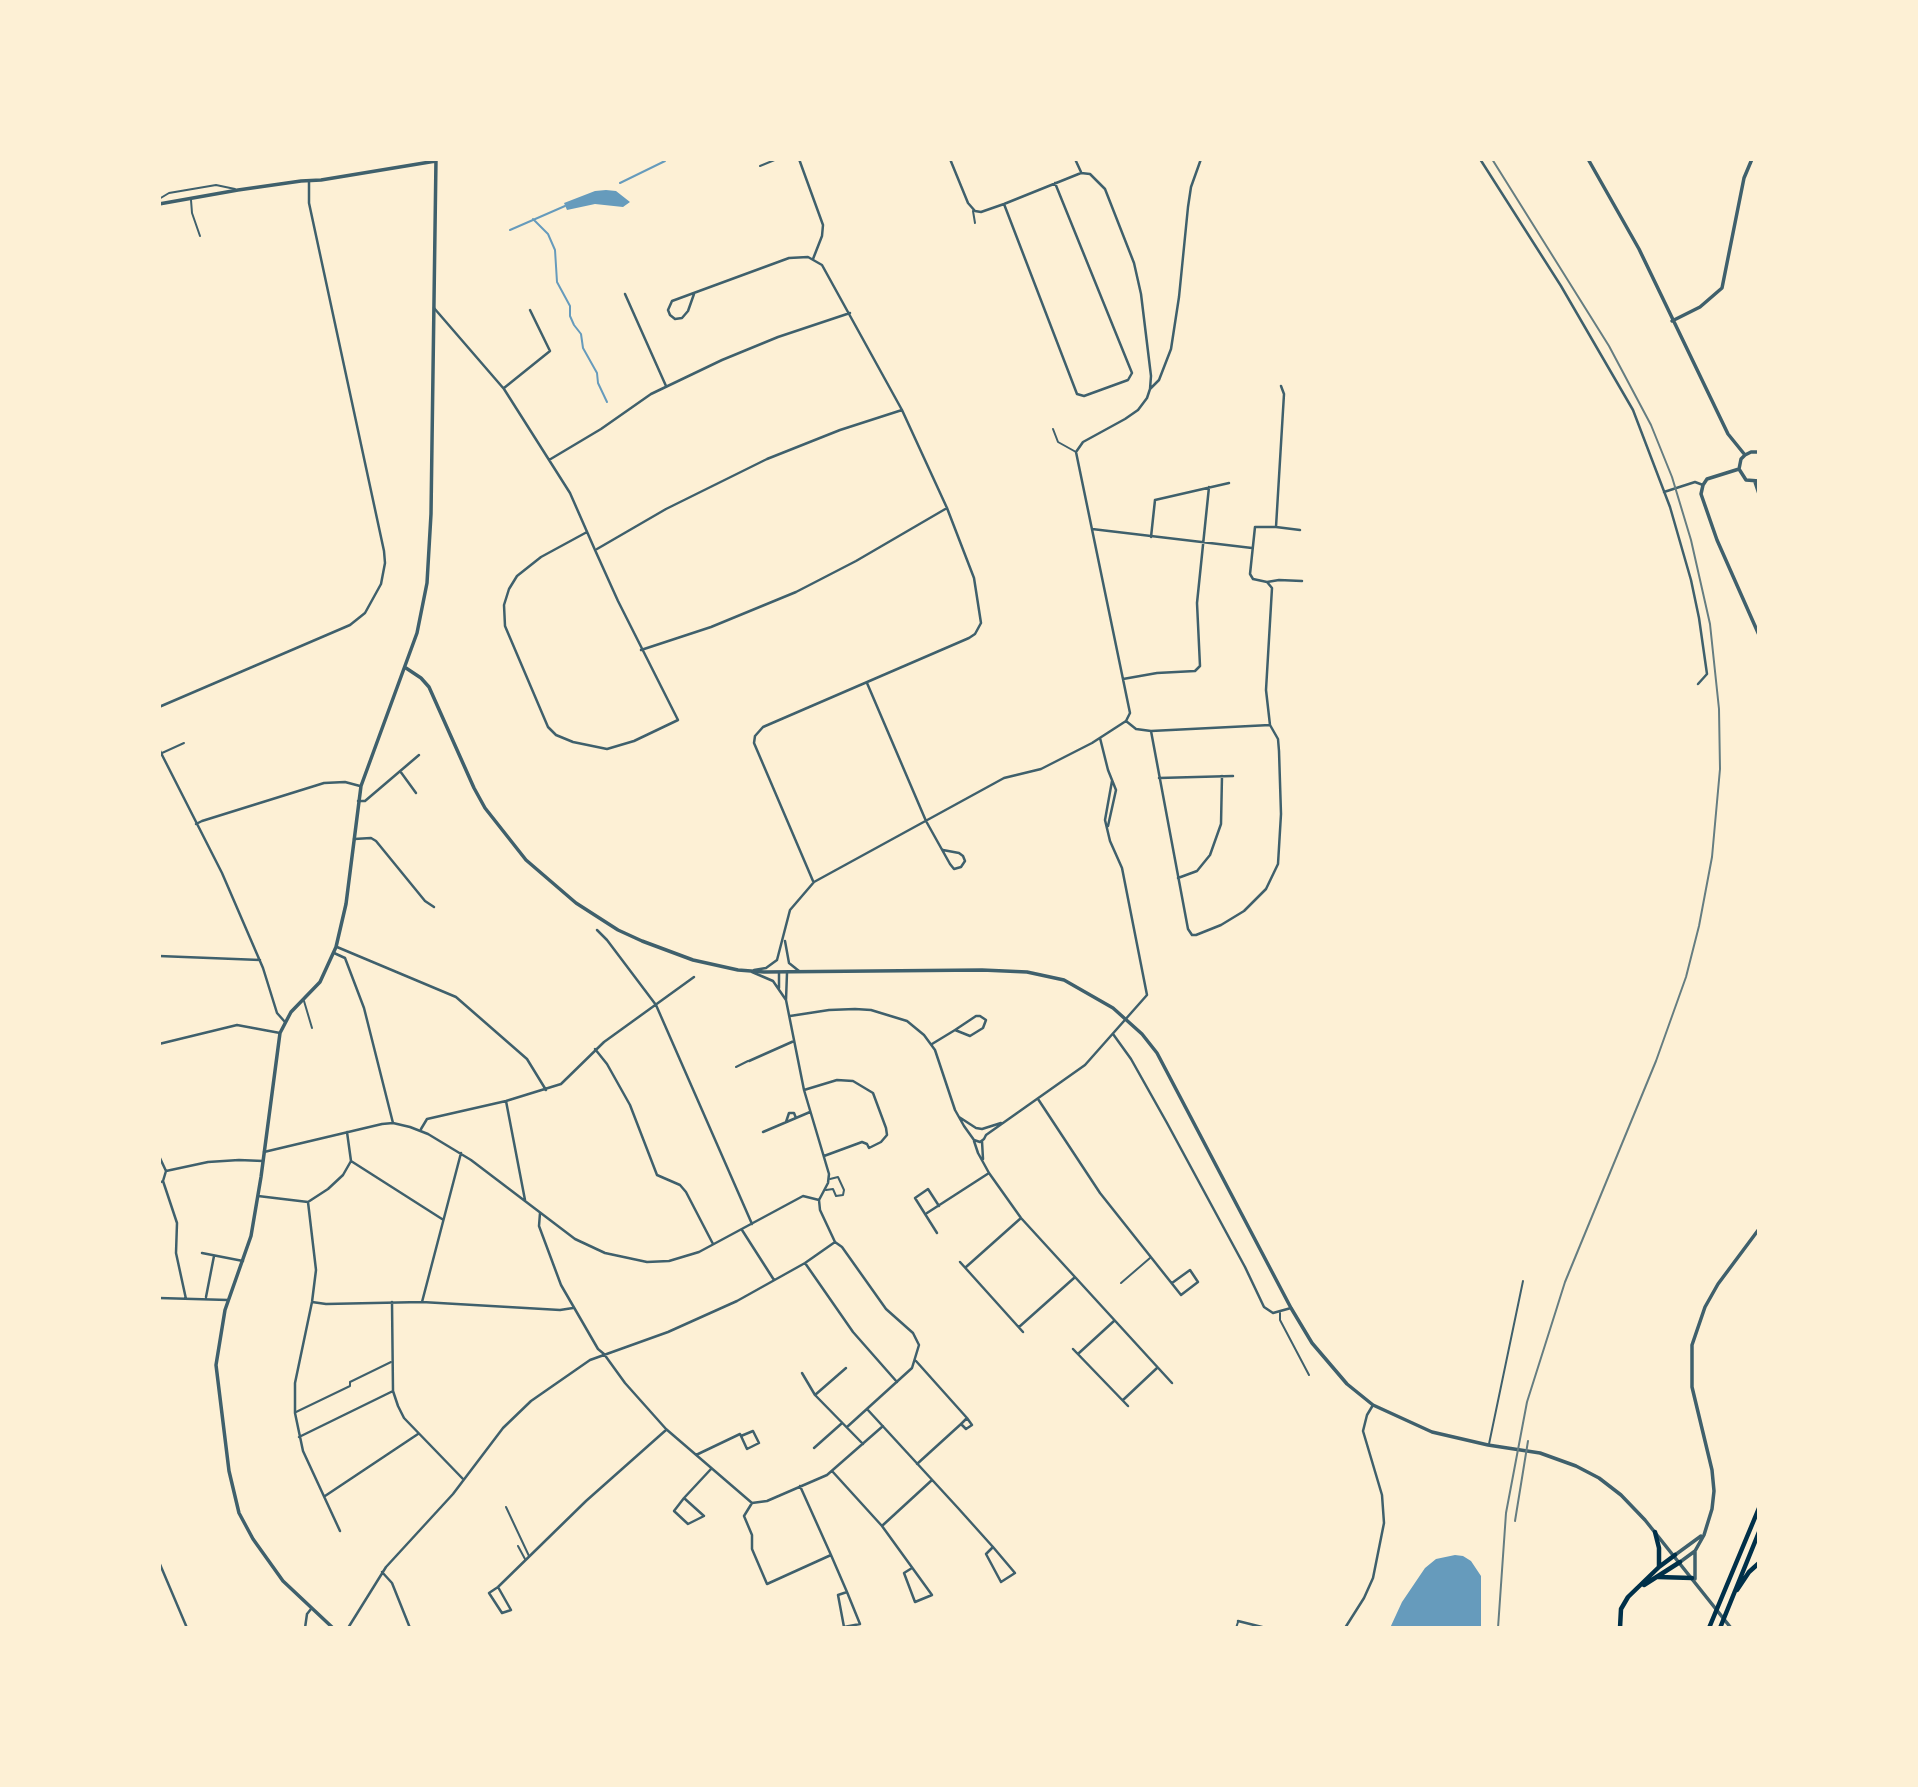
<!DOCTYPE html>
<html>
<head>
<meta charset="utf-8">
<style>
	body { margin:0 }
	#map { position:relative; width:1918px; height:1787px; overflow:hidden; background:#fdf0d5; font-family:"Work Sans",sans-serif }
	canvas { display:block }
	.frame { position:absolute; inset:0; border:161px solid #fdf0d5; pointer-events:none }
</style>
</head>
<body>
<div id="map">
<canvas width="1918" height="1787"></canvas>
<div class="frame"></div>
</div>
<script>
const ctx = document.querySelector('canvas').getContext('2d');
ctx.lineJoin = 'round';
function fill(path, color) {
  ctx.fillStyle = color;
  ctx.fill(path, 'evenodd');
}
function shape(rows) {
  const path = new Path2D();
  for (const r of rows) {
    path.moveTo(r[0], r[1]);
    for (let i = 2; i < r.length; i += 2) path.lineTo(r[i], r[i + 1]);
  }
  return path;
}
function trace(path, color, width, dash) {
  ctx.strokeStyle = color;
  ctx.lineWidth = width;
  ctx.lineCap = dash ? 'butt' : 'round';
  ctx.setLineDash(dash || []);
  ctx.stroke(path);
}
fill(shape([
	[606,190,616,191,630,202,623,207,595,204,567,210,564,203,595,191],
	[1455,1555,1463,1556,1471,1561,1481,1576,1481,1628,1390,1628,1402,1602,1425,1568,1436,1559]
]), '#669bbc');
trace(shape([
	[620,183,665,161],
	[533,219,548,234,555,250,557,282,570,306,570,316,574,325,581,334,583,348,597,373,598,383,607,402],
	[510,230,565,206]
]), '#669bbc', 2);
trace(shape([
	[760,166,777,159],
	[159,199,169,193,216,185,235,189],
	[191,200,192,213,200,236],
	[973,211,975,223],
	[1053,429,1058,442,1076,452],
	[162,753,184,743],
	[304,1001,312,1028],
	[736,1067,748,1061],
	[826,1190,833,1189,836,1196,843,1195,844,1190,838,1177,830,1179],
	[1121,1283,1150,1258],
	[1280,1313,1280,1320,1309,1375],
	[296,1412,350,1386,350,1382,391,1362],
	[1489,1444,1523,1281],
	[506,1507,529,1556],
	[518,1546,525,1559],
	[1236,1628,1238,1622]
]), '#3f606c', 2);
trace(shape([
	[799,159,823,225,822,236,813,259],
	[1075,159,1081,172],
	[1480,159,1561,286,1633,410,1670,507,1691,580,1699,618,1707,674,1698,684],
	[1004,204,1077,394,1084,396,1128,380,1132,373,1055,183],
	[625,294,666,386],
	[694,294,688,311,682,318,675,319,670,315,668,310,672,301,789,258,808,257,822,265,902,410,947,508,974,578,981,623,975,634,969,638,763,727,755,736,754,743,813,881],
	[434,308,504,389,570,493,595,550,618,601,678,720,634,741,607,749,573,742,556,735,548,727,505,626,504,605,509,589,517,576,541,557,587,532],
	[504,388,550,351,530,310],
	[1150,389,1159,380,1171,349,1179,297,1188,207,1191,187,1201,159],
	[549,460,601,429,651,394,722,360,778,337,850,313],
	[1664,492,1695,482,1703,485],
	[1276,527,1300,530],
	[1092,529,1252,548],
	[1151,537,1155,500,1229,483],
	[597,549,666,509,767,459,840,430,902,410],
	[1267,582,1279,580,1302,581],
	[641,650,711,627,796,592,856,561,947,508],
	[1123,679,1157,673,1195,671,1200,666,1197,603,1209,487],
	[867,683,926,821,950,864,954,869,961,867,965,861,963,856,959,853,943,850],
	[159,707,350,625,365,613,381,584,385,563,384,551,309,203,309,182],
	[1126,721,1136,729,1151,731,1270,725],
	[1270,725,1266,690,1272,588,1267,582,1253,579,1250,574,1255,527,1276,527,1284,394,1281,386],
	[1151,731,1188,929,1192,935,1196,935,1221,925,1244,911,1266,889,1278,864,1281,814,1279,751,1278,739,1270,725],
	[1100,738,1108,770,1116,790,1108,826],
	[159,749,222,873,263,968,277,1013,285,1022],
	[400,771,416,793],
	[1159,778,1233,776],
	[358,801,365,801,419,755],
	[196,824,202,821,324,783,345,782,360,786],
	[354,839,371,838,376,841,425,901,434,907],
	[1178,878,1197,871,1210,855,1221,824,1222,776],
	[597,930,607,940,656,1005,752,1224],
	[785,941,789,963,799,971],
	[337,947,456,997,527,1059,546,1090],
	[334,953,345,958,364,1008,393,1123],
	[159,956,260,960],
	[754,970,766,968,777,960,790,910,814,882,1004,778,1041,769,1092,743,1126,721,1130,713,1076,452,1083,442,1125,419,1138,410,1147,398,1150,389,1151,376,1141,294,1134,263,1105,189,1090,174,1081,173,1004,204,981,212,975,211,968,203,950,159],
	[752,972,773,981,786,1000,804,1090,829,1174,828,1183,819,1200,820,1210,835,1242,842,1247,886,1309,913,1333,919,1345,912,1368,847,1427],
	[779,988,779,973],
	[786,1000,787,973],
	[790,1016,829,1010,855,1009,871,1010,907,1021,924,1035,935,1050,955,1110,964,1126,974,1140,980,1142,984,1139,986,1135,1085,1065,1147,995,1122,868,1110,841,1105,820,1112,781],
	[1113,1034,1131,1059,1167,1123,1245,1267,1264,1307,1273,1313,1291,1308],
	[159,1044,237,1025,280,1033],
	[932,1044,955,1030,970,1036,983,1028,986,1020,980,1016,976,1016,955,1030],
	[595,1049,607,1064,630,1105,657,1175,680,1185,686,1192,713,1244],
	[749,1061,794,1041],
	[804,1090,837,1080,853,1081,873,1093,886,1128,887,1135,881,1142,869,1148,867,1144,862,1142,824,1156],
	[1038,1099,1100,1193,1181,1295,1198,1282,1190,1270,1172,1283],
	[506,1101,525,1200],
	[959,1117,976,1128,982,1129,1001,1123],
	[786,1122,789,1113,794,1113,796,1118],
	[421,1129,427,1119,506,1101,561,1084,604,1042,694,977],
	[763,1132,810,1112],
	[974,1141,978,1153,989,1173,1021,1218,1172,1383],
	[982,1141,983,1159],
	[264,1152,382,1124,393,1123,410,1127,428,1134,471,1160,575,1239,605,1253,647,1262,669,1261,699,1252,803,1196,819,1200],
	[159,1156,166,1171,163,1181,159,1183],
	[351,1161,442,1219],
	[166,1171,208,1162,239,1160,263,1161],
	[163,1181,177,1223,176,1253,186,1299],
	[258,1196,308,1202,328,1189,343,1175,351,1161,347,1132],
	[308,1202,316,1270,312,1302,295,1383,295,1413,303,1451,340,1531],
	[540,1213,539,1226,561,1285,598,1349,604,1354,625,1383,666,1429,752,1503,767,1501,827,1475,883,1426],
	[927,1213,989,1173],
	[742,1230,774,1280],
	[937,1233,915,1198,928,1189,939,1206],
	[202,1253,243,1261],
	[960,1262,1023,1332],
	[805,1263,853,1332,897,1382],
	[966,1267,1021,1218],
	[206,1297,214,1256],
	[159,1298,228,1300],
	[312,1302,326,1304,422,1302,560,1310,573,1308],
	[392,1302,393,1391,398,1406,404,1418,463,1479],
	[422,1302,461,1153],
	[1019,1327,1074,1278],
	[1073,1349,1128,1406],
	[1079,1353,1114,1321],
	[916,1361,967,1418,961,1424,966,1429,972,1425,967,1418],
	[802,1373,815,1395,863,1444],
	[815,1395,846,1368],
	[1123,1400,1157,1368],
	[867,1409,958,1508,993,1547,1015,1573,1001,1582,986,1554,993,1547],
	[299,1437,393,1391],
	[814,1448,841,1424],
	[696,1455,740,1434,741,1436,753,1431,759,1443,747,1449,741,1436],
	[917,1464,961,1424],
	[832,1471,882,1526,932,1595,915,1602,904,1573,912,1568],
	[800,1486,831,1555,847,1592,860,1624,844,1627,838,1595,847,1592],
	[325,1496,418,1434],
	[684,1498,704,1516,688,1524,674,1511,684,1498,711,1469],
	[752,1503,744,1516,752,1535,752,1549,767,1584,831,1555],
	[883,1525,932,1480],
	[159,1562,187,1628],
	[382,1572,392,1583,410,1628],
	[498,1587,511,1610,502,1613,489,1593,498,1587,586,1501,666,1430],
	[1238,1621,1266,1628],
	[305,1628,307,1614,311,1609],
	[348,1628,386,1567,453,1494,503,1428,531,1401,590,1360,668,1332,737,1301,805,1263,835,1242],
	[1345,1628,1364,1598,1373,1578,1384,1523,1382,1495,1363,1431,1367,1415,1373,1405]
]), '#3f606c', 2.5);
trace(shape([
	[1588,159,1639,249,1728,434,1745,455],
	[159,204,238,190,301,181,321,180,436,161],
	[1672,321,1700,307,1722,288,1744,178,1752,159],
	[1759,452,1751,452,1745,455,1741,459,1739,469,1746,480,1759,481],
	[1739,469,1707,479,1703,485,1701,494,1717,540,1759,635],
	[1755,482,1759,494],
	[406,668,421,678,429,687,474,788,485,808,526,860,576,903,618,930,642,941,693,960,738,970,764,972,982,970,1027,972,1064,980,1113,1008,1142,1034,1157,1053,1291,1308,1312,1343,1347,1384,1373,1405,1432,1432,1488,1445,1540,1453,1576,1466,1599,1478,1621,1495,1645,1520,1731,1628],
	[1695,1552,1695,1579],
	[1675,1555,1701,1536],
	[1680,1562,1695,1551,1704,1535,1712,1509,1714,1491,1712,1470,1692,1387,1692,1345,1705,1307,1718,1284,1759,1229],
	[333,1628,283,1581,253,1539,239,1513,229,1471,216,1365,225,1310,251,1236,261,1177,280,1033,291,1012,320,982,336,947,346,904,361,786,417,633,427,583,431,514,436,159]
]), '#3f606c', 3.5);
trace(shape([
	[1655,1532,1659,1548,1659,1566],
	[1658,1577,1692,1578],
	[1644,1585,1680,1562],
	[1737,1590,1749,1572,1759,1563],
	[1620,1628,1621,1609,1628,1597,1659,1567,1675,1555],
	[1709,1628,1759,1508],
	[1720,1628,1759,1532]
]), '#003049', 4.5);
trace(shape([
	[1492,159,1609,346,1651,425,1672,477,1691,540,1710,624,1719,709,1720,769,1712,857,1699,926,1686,977,1656,1061,1565,1282,1527,1402,1506,1513,1498,1628],
	[1515,1521,1528,1441]
]), '#657d81', 2);
</script>
</body>
</html>
